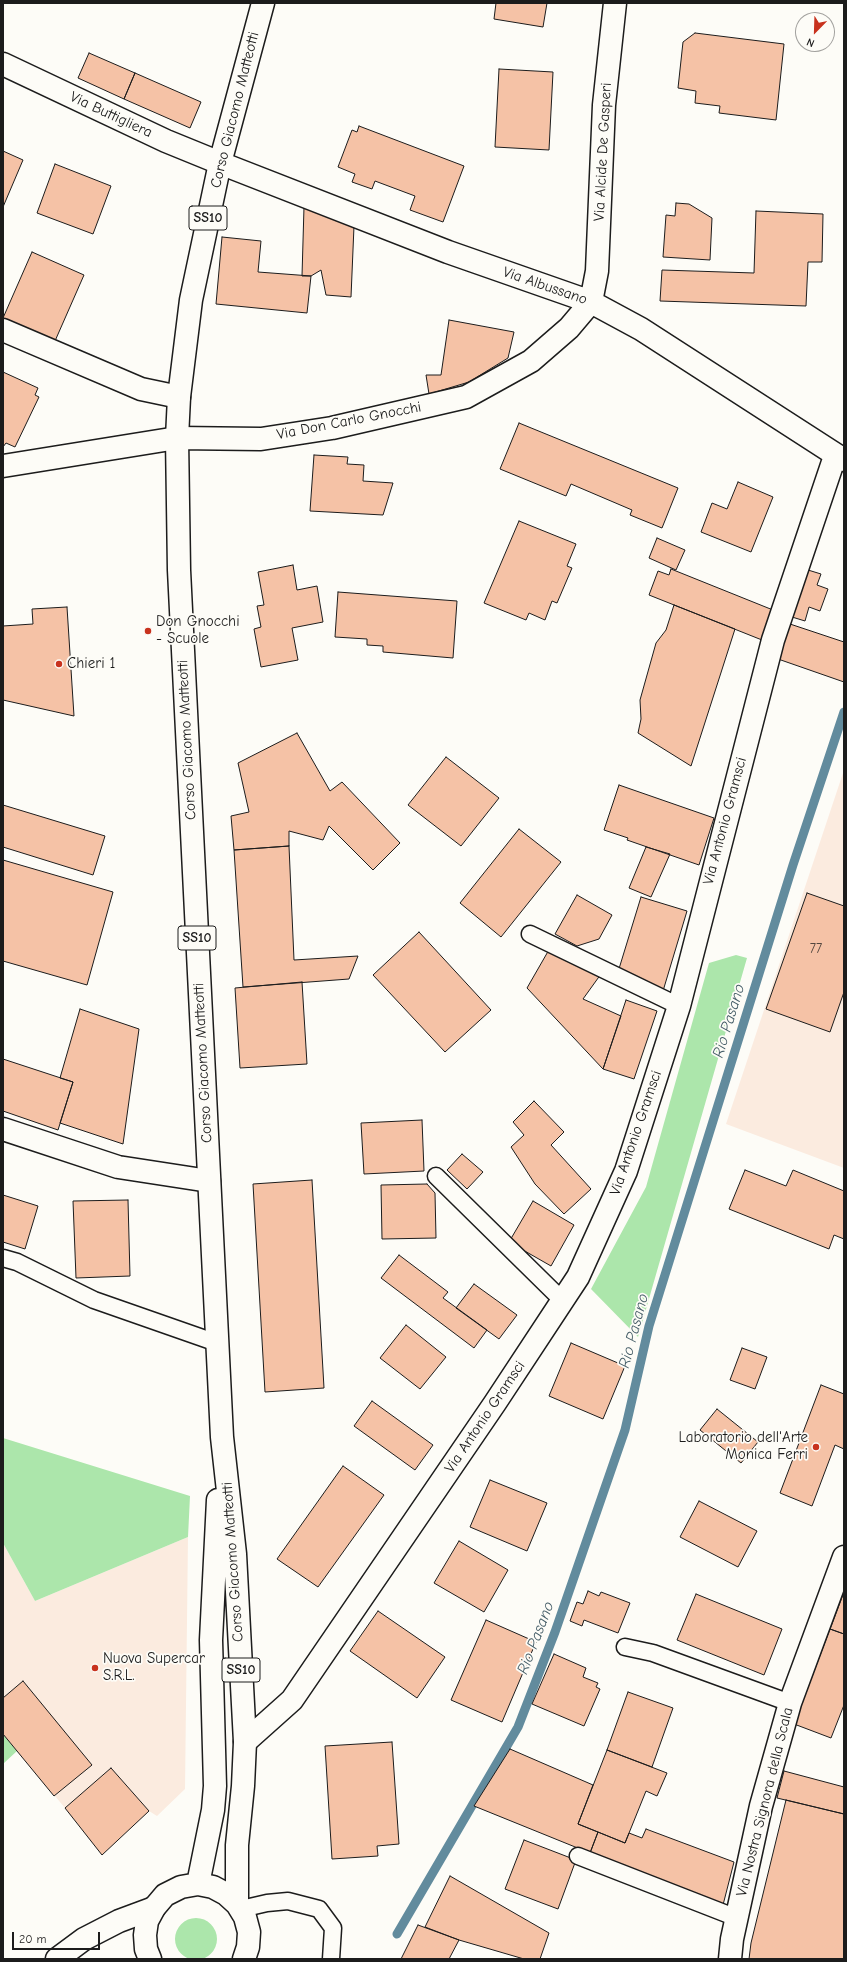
<!DOCTYPE html>
<html>
<head>
<meta charset="utf-8">
<style>
	body { margin:0 }
	#map { position:relative; width:847px; height:1962px; overflow:hidden; background:#fdfcf7; font-family:"Comic Neue",sans-serif }
	canvas { display:block }
	.frame { position:absolute; inset:0; border:4px solid #1c1c1c; pointer-events:none }
	.north { position:absolute; left:795px; top:12px; width:40px; height:40px; box-sizing:border-box; background:#fdfcf7; border:1px solid #a3a29f; border-radius:50%; rotate:203deg; font-size:11px; font-weight:700; line-height:16px; text-align:center; color:#1c1c1c }
	.north::after { content:''; display:block; margin:auto; width:14px; height:18px; background:#c8321e; clip-path:polygon(50% 0,100% 100%,50% 72%,0 100%) }
	.scale { position:absolute; left:12px; top:1932px; width:88px; height:18px; box-sizing:border-box; border:2px solid #1c1c1c; border-top:0; padding-left:5px; font-size:12px; line-height:14px; white-space:nowrap; color:#1c1c1c; -webkit-text-stroke:3px #fdfcf7; paint-order:stroke }
</style>
</head>
<body>
<div id="map">
<canvas width="847" height="1962"></canvas>
<div class="frame"></div>
<div class="north">N</div>
<div class="scale">20 m</div>
</div>
<script>
const ctx = document.querySelector('canvas').getContext('2d');
ctx.lineJoin = 'round';
function fill(path, color) {
  ctx.fillStyle = color;
  ctx.fill(path, 'evenodd');
}
function shape(rows) {
  const path = new Path2D();
  for (const r of rows) {
    if (r.length === 3) {
      path.moveTo(r[0] + r[2], r[1]);
      path.arc(r[0], r[1], r[2], 0, 2 * Math.PI);
      continue;
    }
    path.moveTo(r[0], r[1]);
    for (let i = 2; i < r.length; i += 2) path.lineTo(r[i], r[i + 1]);
  }
  return path;
}
function trace(path, color, width, dash) {
  ctx.strokeStyle = color;
  ctx.lineWidth = width;
  ctx.lineCap = dash ? 'butt' : 'round';
  ctx.setLineDash(dash || []);
  ctx.stroke(path);
}
function write(font, color, halo, rows, align = 'center') {
  ctx.font = font + ' "Comic Neue",sans-serif';
  ctx.lineWidth = 3.5;
  ctx.setLineDash([]);
  ctx.textBaseline = 'middle';
  ctx.strokeStyle = halo;
  ctx.fillStyle = color;
  for (const [text, x, y, turn = 0] of rows) {
    ctx.save();
    ctx.translate(x, y);
    ctx.rotate((+turn || 0) * Math.PI / 180);
    ctx.textAlign = isNaN(turn) ? turn : align;
    if (halo) ctx.strokeText(text, 0, 0);
    ctx.fillText(text, 0, 0);
    ctx.restore();
  }
}
fill(shape([
	[844,770,844,1168,726,1124],
	[188,1537,185,1789,157,1816,149,1811,111,1768,65,1808,3,1734,3,1543,35,1601]
]), '#fbebdf');
fill(shape([
	[736,955,747,958,638,1337,591,1289,646,1187,709,963],
	[3,1438,190,1496,188,1537,35,1601,3,1543],
	[3,1734,17,1751,3,1764],
	[196,1939,21]
]), '#ace6ab');
trace(shape([
	[397,1934,518,1727,555,1632,625,1430,649,1326,793,865,844,712]
]), '#628b9d', 9);
const building = shape([
	[496,3,547,3,543,27,494,19,496,3],
	[695,33,784,44,776,120,719,113,720,106,695,103,696,91,678,88,683,42,695,33],
	[89,53,135,73,124,99,78,78,89,53],
	[499,69,553,72,549,150,495,147,499,69],
	[135,73,201,102,190,128,124,99,135,73],
	[359,126,464,166,443,222,410,210,415,196,375,181,372,189,352,182,355,174,338,167,352,130,357,132,359,126],
	[3,151,23,160,3,207,3,151],
	[55,164,111,186,93,234,37,213,55,164],
	[676,203,689,204,712,218,710,260,663,257,666,215,675,216,676,203],
	[304,207,354,226,351,297,326,295,321,270,311,276,302,276,304,207],
	[756,211,823,214,822,262,808,262,806,306,660,301,662,270,754,273,756,211],
	[222,237,261,241,258,272,311,276,307,313,216,304,222,237],
	[32,252,84,275,55,341,3,318,32,252],
	[449,320,514,332,508,358,469,382,429,394,426,375,441,375,449,320],
	[3,372,38,388,35,395,39,397,15,447,6,443,3,447,3,372],
	[519,423,678,488,662,528,630,515,632,510,571,484,566,496,500,469,519,423],
	[314,455,348,457,347,464,364,465,363,481,393,483,383,515,310,511,314,455],
	[738,482,773,497,751,552,701,532,712,503,727,509,738,482],
	[519,521,576,544,567,566,572,568,557,603,552,601,545,620,529,613,526,620,484,603,519,521],
	[657,538,685,550,676,570,649,558,657,538],
	[293,565,297,590,317,586,323,622,292,628,298,660,261,667,254,629,261,627,257,606,264,605,258,572,293,565],
	[671,569,773,610,762,640,649,595,658,571,669,575,671,569],
	[808,570,821,574,817,585,828,589,820,611,809,607,805,621,792,617,808,570],
	[338,592,457,601,453,658,383,652,383,646,367,645,367,639,335,637,338,592],
	[674,605,735,629,691,766,638,733,641,719,640,700,656,643,666,630,674,605],
	[67,607,74,716,3,700,3,626,33,624,32,609,67,607],
	[790,624,844,642,844,682,778,659,790,624],
	[297,733,330,791,342,782,400,843,373,870,329,826,323,840,289,831,289,846,234,850,231,816,249,812,238,763,297,733],
	[446,757,499,798,461,846,408,805,446,757],
	[619,785,714,818,699,865,627,840,628,838,604,830,619,785],
	[3,805,105,836,93,875,3,847,3,805],
	[519,829,561,862,501,937,460,903,519,829],
	[289,846,294,960,358,956,349,979,243,987,234,850,289,846],
	[646,847,670,854,651,897,629,888,646,847],
	[3,860,113,892,87,985,3,961,3,860],
	[807,893,844,906,844,992,830,1032,766,1009,807,893],
	[577,895,612,915,599,939,577,946,555,934,577,895],
	[641,897,687,911,663,991,618,972,641,897],
	[419,932,491,1010,445,1052,373,975,419,932],
	[550,948,601,974,583,999,621,1016,603,1069,527,988,550,948],
	[302,982,307,1064,240,1068,235,988,302,982],
	[626,1000,657,1011,634,1079,603,1069,626,1000],
	[80,1009,139,1029,123,1144,60,1123,73,1082,60,1078,80,1009],
	[3,1059,73,1082,58,1130,3,1111,3,1059],
	[534,1101,564,1132,551,1145,591,1189,564,1214,535,1184,511,1147,524,1135,513,1122,534,1101],
	[422,1120,424,1171,364,1174,361,1123,422,1120],
	[462,1154,483,1172,467,1189,447,1170,462,1154],
	[745,1170,786,1186,793,1170,844,1191,844,1239,834,1235,829,1249,729,1209,745,1170],
	[312,1180,324,1388,265,1392,253,1184,312,1180],
	[427,1184,435,1193,436,1238,382,1239,381,1185,427,1184],
	[3,1195,38,1206,25,1249,3,1242,3,1195],
	[128,1200,130,1276,76,1278,73,1201,128,1200],
	[533,1201,574,1225,551,1266,509,1242,533,1201],
	[399,1255,448,1292,443,1298,487,1330,474,1348,381,1278,399,1255],
	[474,1284,517,1315,499,1339,456,1308,474,1284],
	[406,1325,446,1357,420,1389,380,1358,406,1325],
	[571,1343,625,1366,603,1419,549,1396,571,1343],
	[742,1348,767,1357,755,1389,730,1380,742,1348],
	[821,1385,844,1394,844,1449,835,1445,812,1506,780,1493,821,1385],
	[372,1401,433,1445,415,1470,354,1426,372,1401],
	[717,1409,758,1442,741,1463,700,1430,717,1409],
	[343,1466,384,1495,318,1587,277,1559,343,1466],
	[490,1480,547,1503,527,1551,470,1527,490,1480],
	[699,1501,757,1531,738,1567,680,1537,699,1501],
	[459,1541,508,1570,484,1612,434,1583,459,1541],
	[588,1591,599,1596,601,1592,630,1603,618,1633,584,1620,582,1626,570,1621,577,1602,583,1604,588,1591],
	[844,1592,844,1634,830,1629,844,1592],
	[696,1594,782,1629,764,1675,677,1640,696,1594],
	[378,1611,445,1657,417,1698,350,1651,378,1611],
	[486,1620,536,1642,502,1722,451,1700,486,1620],
	[830,1629,844,1634,844,1705,831,1738,794,1724,830,1629],
	[554,1654,586,1668,583,1677,598,1683,596,1687,600,1689,584,1726,532,1704,554,1654],
	[23,1681,92,1765,54,1796,3,1734,3,1698,23,1681],
	[628,1692,673,1708,652,1767,607,1750,628,1692],
	[392,1742,399,1844,377,1846,378,1856,332,1859,325,1746,392,1742],
	[510,1749,593,1785,578,1824,598,1832,590,1853,474,1806,510,1749],
	[607,1750,667,1773,657,1796,646,1791,625,1843,578,1824,607,1750],
	[111,1768,149,1811,102,1855,65,1808,111,1768],
	[784,1771,844,1787,844,1814,777,1798,784,1771],
	[786,1800,844,1814,844,1959,749,1959,751,1943,786,1800],
	[646,1829,734,1862,723,1905,590,1853,598,1832,625,1843,629,1833,642,1838,646,1829],
	[524,1840,576,1860,558,1909,505,1889,524,1840],
	[450,1876,549,1933,540,1959,524,1959,459,1940,425,1927,450,1876],
	[418,1925,459,1940,449,1959,401,1959,418,1925]
]);
fill(building, '#f5c2a6');
trace(building, '#1c1c1c', 1);
const lane = shape([
	[530,934,679,1006],
	[436,1176,563,1301],
	[3,1258,17,1262,94,1300,217,1343],
	[625,1647,653,1653,790,1703],
	[578,1856,737,1918],
	[241,1909,267,1903,288,1901,319,1909,333,1928,331,1959]
]);
const street = shape([
	[3,64,166,141,220,163,448,252,591,302,641,329,844,460],
	[3,330,141,389,179,397],
	[3,466,177,438,261,439,332,428,466,397,531,361,569,328,591,302,597,271,604,105,615,3],
	[3,1129,118,1167,209,1181],
	[245,1742,292,1700,495,1403,578,1277,626,1171,679,1006,773,640,835,456],
	[730,1959,732,1939,761,1806,790,1703,844,1557]
]);
const secondary = shape([
	[57,1959,84,1939,119,1921,154,1908]
]);
const primary = shape([
	[198,1884,213,1810,215,1786,211,1640,218,1500],
	[237,1904,237,1845,243,1786,245,1742,235,1554,222,1437,179,570,177,438,179,397,191,300,220,163,263,3],
	[150,1959,146,1949,145,1935,147,1921,154,1908,165,1895,181,1887,198,1884,213,1887,226,1894,237,1904,245,1917,249,1932,248,1947,244,1959]
]);
trace(lane, '#1c1c1c', 19);
trace(street, '#1c1c1c', 25);
trace(secondary, '#1c1c1c', 25);
trace(primary, '#1c1c1c', 25);
trace(lane, '#fdfcf7', 16);
trace(street, '#fdfcf7', 22);
trace(secondary, '#fdfcf7', 22);
trace(primary, '#fdfcf7', 22);
for (const [x, y, r, color] of [
	[148,631,4,"#c8321e"],
	[59,664,4,"#c8321e"],
	[816,1447,4,"#c8321e"],
	[95,1668,4,"#c8321e"]
]) {
  const dot = new Path2D();
  dot.arc(x, y, r, 0, 2 * Math.PI);
  ctx.fillStyle = color;
  ctx.fill(dot);
  trace(dot, '#fdfcf7', 1.5);
}
write('13px', '#52463e', null, [
	["77",816,949]
]);
for (const [x, y, w] of [
	[208,218,38],
	[197,938,38],
	[241,1670,38]
]) {
  const box = new Path2D();
  box.roundRect(x - w / 2, y - 12, w, 24, 3);
  ctx.fillStyle = '#fdfcf7';
  ctx.fill(box);
  trace(box, '#1c1c1c', 1);
}
write('bold 14px', '#1c1c1c', null, [
	["SS10",208,218],
	["SS10",197,938],
	["SS10",241,1670]
]);
write('15px', '#1c1c1c', '#fdfcf7', [
	["Corso Giacomo Matteotti",235,110,-76],
	["Via Buttigliera",111,115,25],
	["Via Alcide De Gasperi",603,152,-87],
	["Via Albussano",545,286,19],
	["Via Don Carlo Gnocchi",349,421,-11],
	["Corso Giacomo Matteotti",187,740,-93],
	["Via Antonio Gramsci",725,821,-75],
	["Corso Giacomo Matteotti",203,1063,-93],
	["Via Antonio Gramsci",636,1133,-71],
	["Via Antonio Gramsci",485,1417,-56],
	["Corso Giacomo Matteotti",233,1562,-94],
	["Via Nostra Signora della Scala",765,1802,-76]
]);
write('15px', '#1c1c1c', '#fdfcf7', [
	["Don Gnocchi",156,622],
	["- Scuole",156,639],
	["Chieri 1",67,664],
	["Laboratorio dell'Arte",808,1438,"right"],
	["Monica Ferri",808,1455,"right"],
	["Nuova Supercar",103,1659],
	["S.R.L.",103,1676]
], 'left');
write('italic 16px', '#455d67', '#fdfcf7', [
	["Rio Pasano",729,1021,-73],
	["Rio Pasano",634,1331,-75],
	["Rio Pasano",536,1638,-69]
]);
</script>
</body>
</html>
